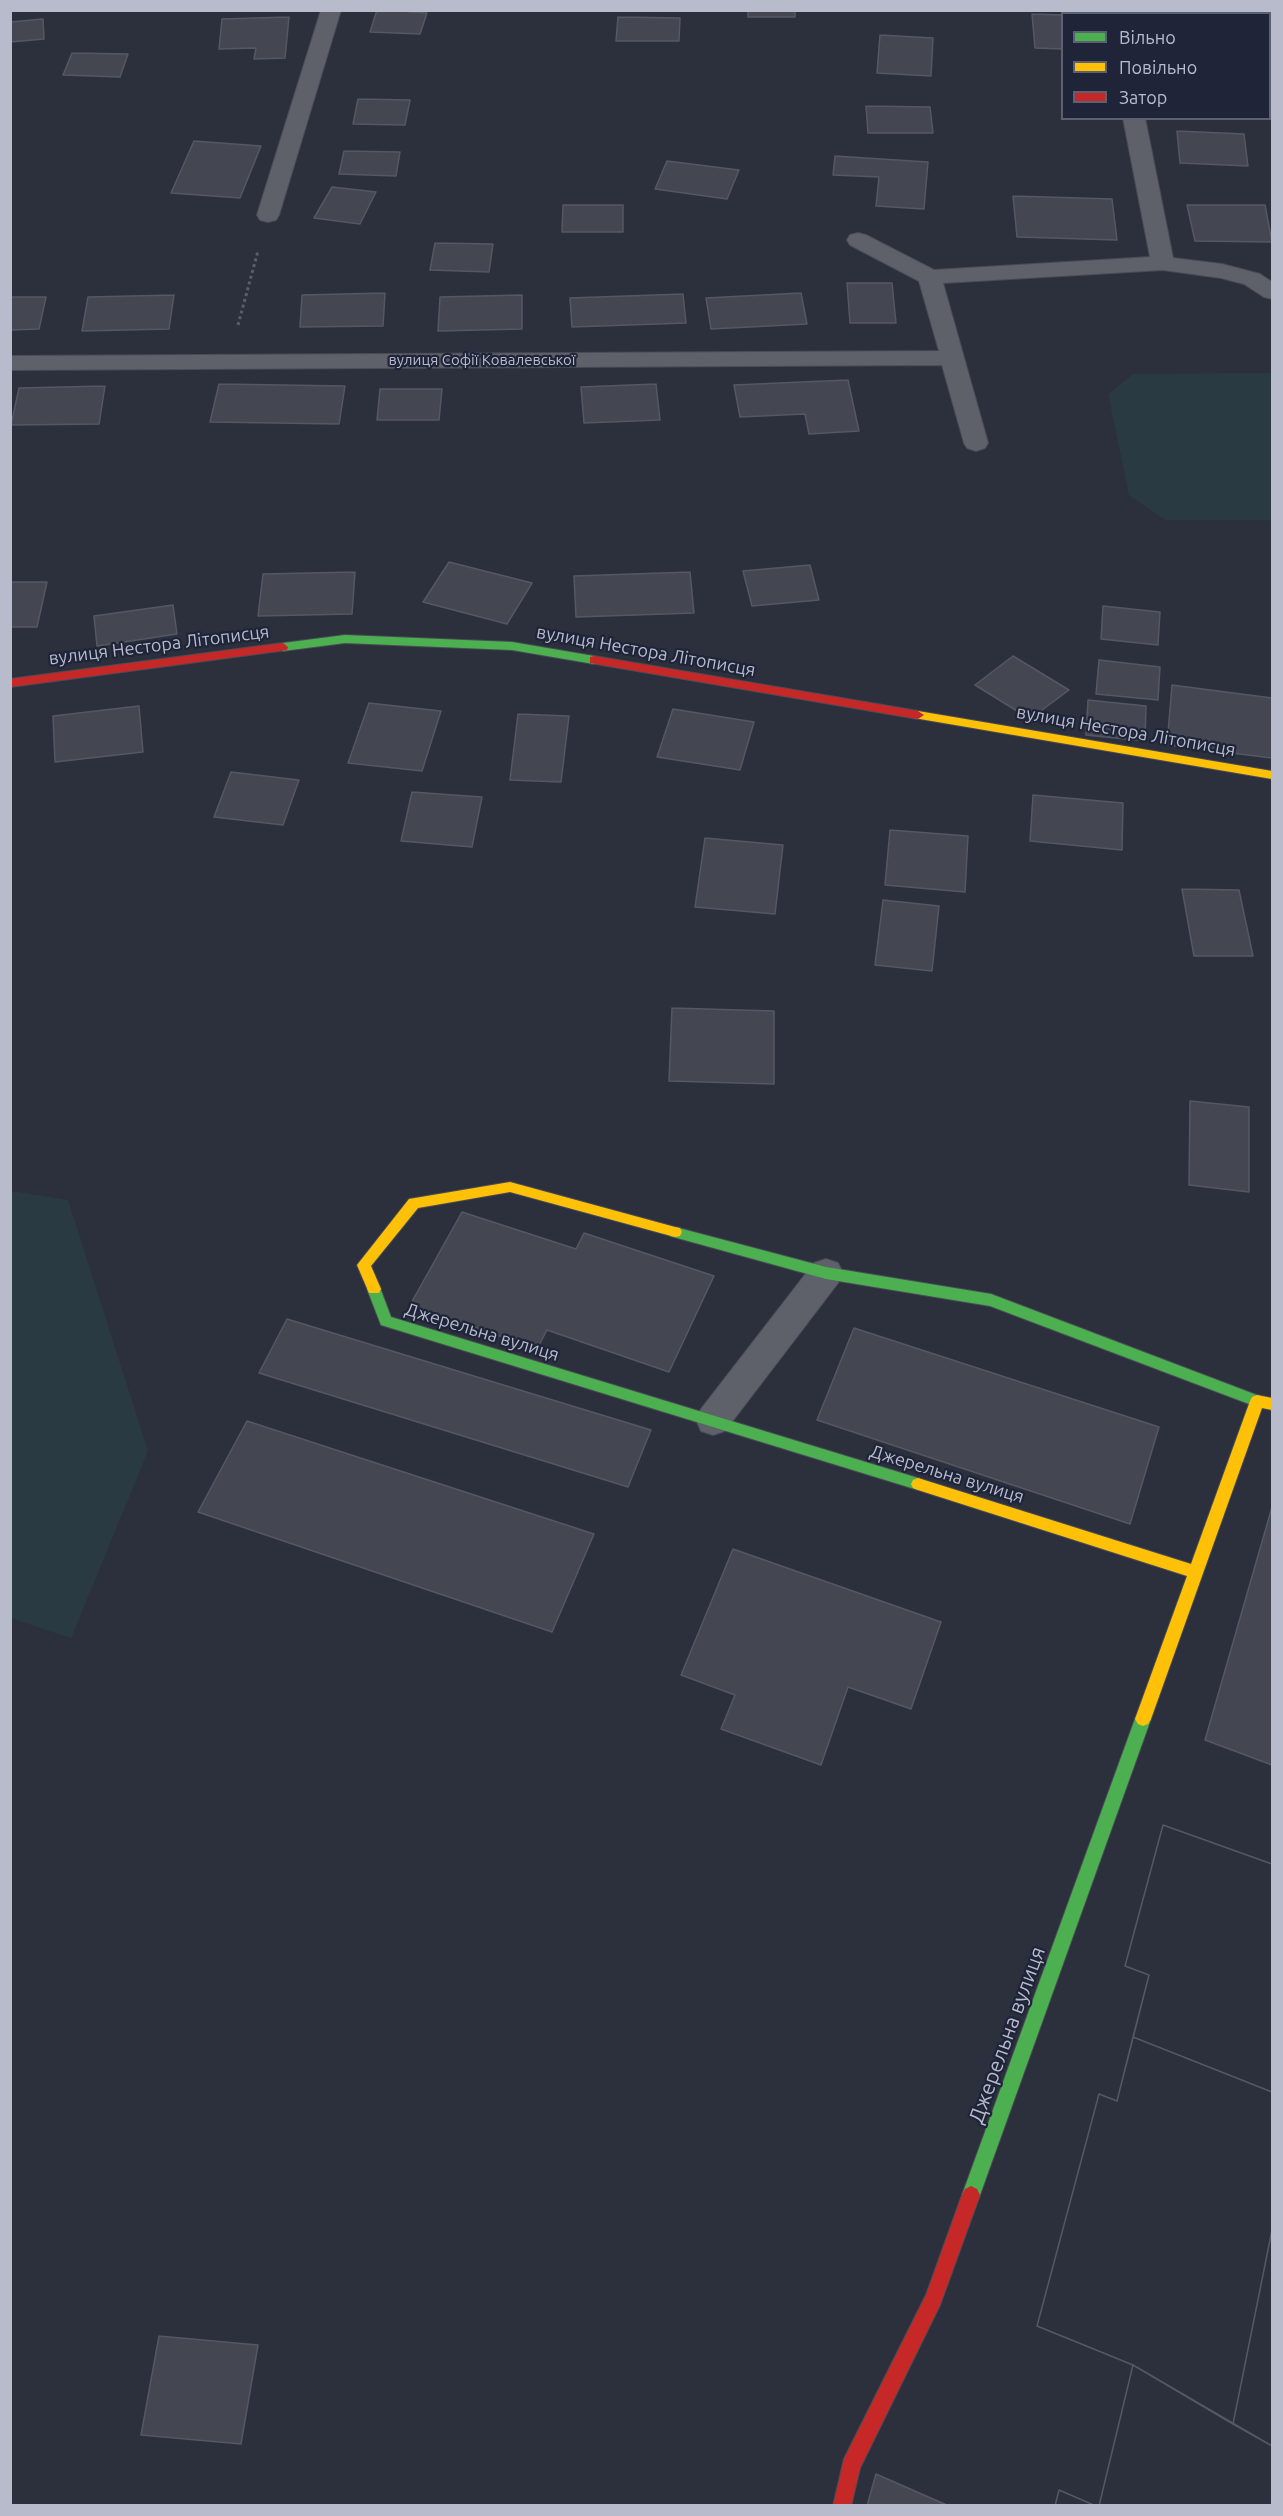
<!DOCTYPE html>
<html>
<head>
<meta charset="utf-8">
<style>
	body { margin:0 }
	#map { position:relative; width:1283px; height:2516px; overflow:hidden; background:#2c303d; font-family:Ubuntu,sans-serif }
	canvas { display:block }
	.frame { position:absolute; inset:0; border:12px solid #b8bbcc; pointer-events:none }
	.legend { position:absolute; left:1061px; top:12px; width:210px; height:108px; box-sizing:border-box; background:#1f2438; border:2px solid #5c6073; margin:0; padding:8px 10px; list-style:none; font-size:18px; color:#b8bbcc }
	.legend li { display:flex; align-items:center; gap:12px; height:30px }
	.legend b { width:30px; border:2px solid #5c6073 }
</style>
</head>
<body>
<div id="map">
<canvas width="1283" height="2516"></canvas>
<div class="frame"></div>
<ul class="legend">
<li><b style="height:8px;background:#4caf50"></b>Вільно</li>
<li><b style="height:8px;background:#ffc107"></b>Повільно</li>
<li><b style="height:8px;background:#c62828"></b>Затор</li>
</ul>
</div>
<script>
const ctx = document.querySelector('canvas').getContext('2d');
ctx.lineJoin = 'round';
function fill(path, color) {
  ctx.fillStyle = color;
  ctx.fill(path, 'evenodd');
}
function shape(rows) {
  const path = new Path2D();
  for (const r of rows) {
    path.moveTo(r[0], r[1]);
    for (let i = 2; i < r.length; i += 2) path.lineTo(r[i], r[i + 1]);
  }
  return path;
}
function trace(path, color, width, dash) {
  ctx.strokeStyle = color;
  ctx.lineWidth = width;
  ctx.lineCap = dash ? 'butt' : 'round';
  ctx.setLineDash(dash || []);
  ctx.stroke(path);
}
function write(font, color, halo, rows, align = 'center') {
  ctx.font = font + ' Ubuntu,sans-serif';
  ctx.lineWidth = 4.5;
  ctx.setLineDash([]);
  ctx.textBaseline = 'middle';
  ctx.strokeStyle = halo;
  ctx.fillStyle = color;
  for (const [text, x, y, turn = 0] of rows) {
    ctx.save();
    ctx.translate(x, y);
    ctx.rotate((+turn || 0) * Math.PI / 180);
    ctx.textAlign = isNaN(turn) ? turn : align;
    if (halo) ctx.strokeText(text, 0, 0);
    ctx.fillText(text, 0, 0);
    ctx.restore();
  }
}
fill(shape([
	[1272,373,1272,520,1165,520,1129,495,1108,394,1133,374],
	[11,1191,68,1200,148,1451,71,1638,11,1618]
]), '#293a43');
const building = shape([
	[377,10,387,10,427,13,420,34,370,32,377,10],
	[748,10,795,10,795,17,748,17,748,10],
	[1032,14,1062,15,1062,49,1035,48,1032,14],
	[289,17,285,58,254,59,256,48,219,49,222,19,289,17],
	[618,17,680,18,679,41,616,41,618,17],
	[43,19,44,39,10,42,10,22,43,19],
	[880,35,933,38,931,76,877,73,880,35],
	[72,53,128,54,120,77,63,75,72,53],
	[358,99,410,100,405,125,353,124,358,99],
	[866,106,930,107,933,133,868,133,866,106],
	[1177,131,1244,134,1248,166,1180,163,1177,131],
	[194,141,261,146,240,198,171,193,194,141],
	[344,151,400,152,396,176,339,174,344,151],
	[835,156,928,162,924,209,876,206,879,177,833,175,835,156],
	[667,161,739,170,727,199,655,189,667,161],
	[332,187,376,192,360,224,314,218,332,187],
	[1013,196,1112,199,1117,240,1017,237,1013,196],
	[563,205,623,205,623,232,562,232,563,205],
	[1187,205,1265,205,1272,242,1195,241,1187,205],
	[435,243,493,244,489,272,430,270,435,243],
	[847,283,892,283,896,323,850,323,847,283],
	[385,293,383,326,300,327,302,295,385,293],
	[801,293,807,324,711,329,706,298,801,293],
	[683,294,686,323,572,327,570,298,683,294],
	[174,295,169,329,82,331,88,297,174,295],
	[522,295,522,329,438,331,440,297,522,295],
	[10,297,46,297,39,329,10,330,10,297],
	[848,380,859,431,809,434,805,414,740,417,734,385,848,380],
	[219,384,345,386,339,424,210,422,219,384],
	[656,384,660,420,584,423,581,387,656,384],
	[105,386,99,424,11,425,19,388,105,386],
	[380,389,442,389,439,420,377,420,380,389],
	[449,562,532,583,507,624,423,602,449,562],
	[810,565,819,600,752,606,743,571,810,565],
	[355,572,352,614,258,616,263,574,355,572],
	[690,572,694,613,576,617,574,576,690,572],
	[10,582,47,582,37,627,10,627,10,582],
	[173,605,177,634,97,646,94,616,173,605],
	[1103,606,1160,612,1158,645,1101,639,1103,606],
	[1013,656,1069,690,1030,719,975,685,1013,656],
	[1099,660,1160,667,1158,700,1096,694,1099,660],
	[1172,685,1272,698,1272,758,1167,745,1172,685],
	[1088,700,1146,706,1145,741,1086,735,1088,700],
	[369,703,441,711,422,771,348,763,369,703],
	[139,706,143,752,55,762,53,716,139,706],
	[673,709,754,722,740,770,657,757,673,709],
	[518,714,569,716,561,782,510,780,518,714],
	[231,772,299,780,283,825,214,817,231,772],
	[412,792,482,797,472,847,401,841,412,792],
	[1033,795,1123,803,1122,850,1030,841,1033,795],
	[890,830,968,836,965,892,885,885,890,830],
	[705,838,783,845,775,914,695,907,705,838],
	[1182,889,1239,890,1253,956,1194,956,1182,889],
	[883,900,939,906,932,971,875,965,883,900],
	[672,1008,774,1011,774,1084,669,1081,672,1008],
	[1190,1101,1249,1107,1249,1192,1189,1185,1190,1101],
	[462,1212,576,1249,584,1233,714,1276,669,1372,547,1330,537,1349,410,1305,462,1212],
	[287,1319,651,1430,628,1487,259,1373,287,1319],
	[854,1328,1159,1427,1130,1524,817,1420,854,1328],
	[247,1421,594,1534,552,1632,198,1512,247,1421],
	[1272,1507,1272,1765,1205,1740,1272,1507],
	[733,1549,941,1622,911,1709,848,1687,821,1765,721,1729,735,1695,681,1675,733,1549],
	[1163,1825,1272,1864,1272,2230,1233,2424,1272,2446,1272,2506,1099,2506,1133,2365,1037,2326,1099,2094,1117,2101,1149,1975,1125,1966,1163,1825],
	[1163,1825,1272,1864,1272,2092,1133,2037,1149,1975,1125,1966,1163,1825],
	[1133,2037,1272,2092,1272,2230,1233,2424,1133,2365,1037,2326,1099,2094,1117,2101,1133,2037],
	[159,2336,258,2345,241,2444,141,2435,159,2336],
	[1133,2365,1272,2446,1272,2506,1099,2506,1133,2365],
	[876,2474,949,2506,867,2506,876,2474],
	[1059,2490,1096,2506,1055,2506,1059,2490],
	[1059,2490,1096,2506,1055,2506,1059,2490]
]);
fill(building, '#444752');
trace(building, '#555864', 1.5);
const street = shape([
	[321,10,341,10,279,215,276,220,268,222,260,220,257,215,321,10],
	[1241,10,1272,10,1272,17,1270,17,1270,14,1243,14,1241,10],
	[1123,118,1145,118,1173,258,1222,264,1260,274,1272,282,1272,299,1264,297,1244,284,1221,278,1163,270,943,283,988,443,985,448,976,451,967,448,964,443,942,365,10,370,10,356,939,351,919,281,850,245,847,240,850,235,858,233,866,235,934,270,1150,257,1123,118],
	[826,1259,838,1263,843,1273,838,1283,725,1431,713,1435,701,1431,696,1420,701,1409,814,1263,826,1259]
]);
const fast = shape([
	[345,635,512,642,594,656,600,660,594,664,512,650,345,643,283,651,278,647,283,643,345,635],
	[675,1227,826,1267,991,1294,1262,1397,1264,1401,1262,1405,1257,1407,990,1306,826,1279,670,1236,668,1232,670,1228,675,1227],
	[374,1283,379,1285,391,1317,918,1478,923,1480,925,1484,923,1488,918,1490,381,1325,367,1289,369,1285,374,1283],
	[1143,1712,1148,1714,1151,1719,980,2195,977,2201,971,2204,965,2201,962,2195,1135,1719,1138,1714,1143,1712]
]);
const slow = shape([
	[918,711,1272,771,1272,779,914,718,914,712,918,711],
	[510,1182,675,1227,680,1228,682,1232,680,1236,675,1237,510,1192,418,1208,371,1266,381,1289,379,1293,369,1293,357,1265,409,1199,510,1182],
	[1257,1395,1272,1398,1272,1410,1262,1408,1151,1719,1148,1724,1143,1726,1138,1724,1135,1719,1187,1576,918,1490,913,1488,911,1484,913,1480,918,1478,1191,1564,1250,1401,1252,1397,1257,1395]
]);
const jam = shape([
	[283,643,288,647,287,650,10,687,10,679,283,643],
	[594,656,918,711,924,715,918,719,590,663,590,657,594,656],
	[971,2186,977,2189,980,2195,940,2305,860,2468,851,2506,833,2506,844,2459,926,2295,962,2195,965,2189,971,2186]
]);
trace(street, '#494c56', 2);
trace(fast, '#494c56', 2);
trace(slow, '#494c56', 2);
trace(jam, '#494c56', 2);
trace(shape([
	[1118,10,1119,14],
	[238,325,258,251]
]), '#5b5e66', 3, [3, 3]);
fill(street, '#5e606a');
fill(fast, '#4caf50');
fill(slow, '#ffc107');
fill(jam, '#c62828');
write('15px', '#b8bbcc', '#1f2438', [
	["вулиця Софії Ковалевської",482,360]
]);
write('18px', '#b8bbcc', '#1f2438', [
	["вулиця Нестора Літописця",159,645,-7],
	["вулиця Нестора Літописця",646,651,10],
	["вулиця Нестора Літописця",1126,731,10],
	["Джерельна вулиця",482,1332,17],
	["Джерельна вулиця",947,1474,17]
]);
write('21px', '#b8bbcc', '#1f2438', [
	["Джерельна вулиця",1007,2035,-70]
]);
</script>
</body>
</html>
